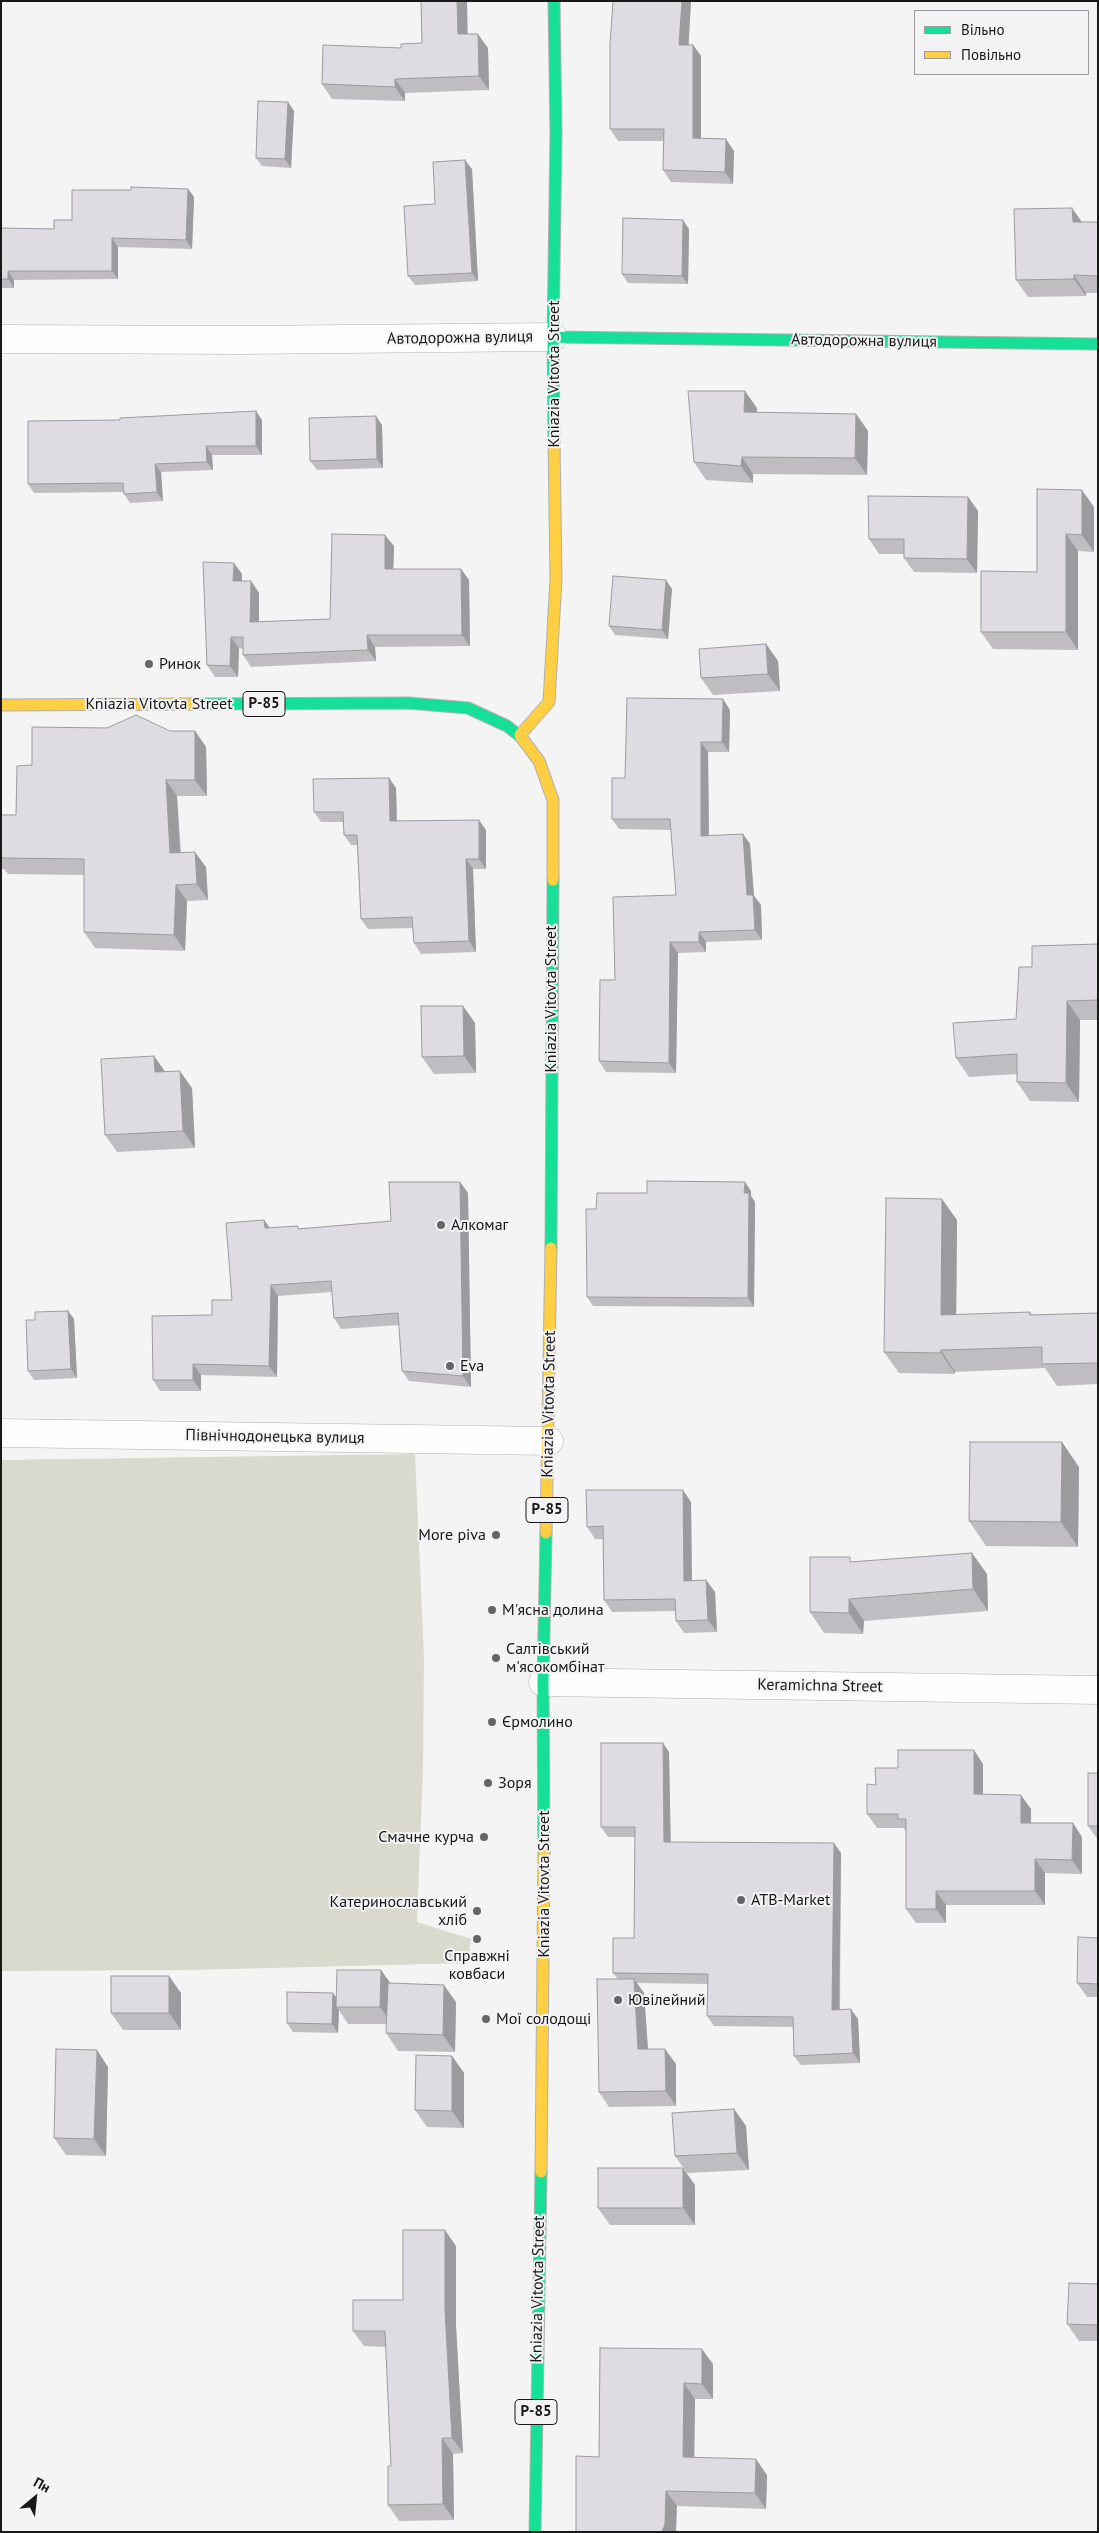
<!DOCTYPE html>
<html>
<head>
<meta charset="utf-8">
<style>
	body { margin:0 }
	#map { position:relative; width:1099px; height:2533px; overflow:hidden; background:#f4f4f4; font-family:"PT Sans",sans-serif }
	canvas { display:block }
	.frame { position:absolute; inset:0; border:2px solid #181819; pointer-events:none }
	.legend { position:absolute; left:914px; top:10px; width:175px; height:65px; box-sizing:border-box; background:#f3f3f5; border:1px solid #9b9b9d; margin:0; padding:6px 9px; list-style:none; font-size:15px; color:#181819 }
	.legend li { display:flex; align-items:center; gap:10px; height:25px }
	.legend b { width:25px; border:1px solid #9b9b9d }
	.north { position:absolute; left:10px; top:2473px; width:50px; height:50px; -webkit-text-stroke:4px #f3f3f5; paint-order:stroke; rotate:28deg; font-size:14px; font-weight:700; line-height:20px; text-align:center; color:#181819 }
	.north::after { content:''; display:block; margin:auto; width:18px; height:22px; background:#181819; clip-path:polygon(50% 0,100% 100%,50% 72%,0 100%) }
</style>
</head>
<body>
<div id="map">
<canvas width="1099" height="2533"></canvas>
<div class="frame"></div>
<ul class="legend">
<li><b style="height:6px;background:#16e098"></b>Вільно</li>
<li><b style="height:6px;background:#ffcf43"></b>Повільно</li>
</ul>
<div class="north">Пн</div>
</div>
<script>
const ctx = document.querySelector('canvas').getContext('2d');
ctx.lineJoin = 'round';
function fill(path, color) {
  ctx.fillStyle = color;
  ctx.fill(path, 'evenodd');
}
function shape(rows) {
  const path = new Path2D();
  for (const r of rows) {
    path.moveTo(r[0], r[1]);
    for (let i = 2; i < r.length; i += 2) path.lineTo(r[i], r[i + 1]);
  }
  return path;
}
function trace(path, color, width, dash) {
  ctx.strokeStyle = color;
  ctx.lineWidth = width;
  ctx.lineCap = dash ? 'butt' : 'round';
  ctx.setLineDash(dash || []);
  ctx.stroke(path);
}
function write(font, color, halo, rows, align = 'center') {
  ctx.font = font + ' "PT Sans",sans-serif';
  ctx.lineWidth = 4;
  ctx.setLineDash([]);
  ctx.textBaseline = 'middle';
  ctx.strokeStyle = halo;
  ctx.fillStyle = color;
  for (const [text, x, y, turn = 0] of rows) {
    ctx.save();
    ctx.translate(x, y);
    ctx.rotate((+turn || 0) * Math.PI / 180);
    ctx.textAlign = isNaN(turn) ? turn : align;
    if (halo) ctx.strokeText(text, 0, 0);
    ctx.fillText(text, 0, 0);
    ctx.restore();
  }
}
fill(shape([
	[415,1454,424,1656,423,1771,417,1922,471,1939,468,1963,192,1970,1,1971,1,1460]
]), '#d9dacd');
const street = shape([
	[1,339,241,340,553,337],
	[1,1433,549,1441],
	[543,1682,1098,1690]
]);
const fast = shape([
	[554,1,556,134,553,337,554,440],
	[553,337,1098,344],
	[191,704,408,703,468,708,507,726,521,737],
	[551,1248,553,880],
	[544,1854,543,1682,546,1533],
	[535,2532,541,2172]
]);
const slow = shape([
	[1,705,191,704],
	[520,735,549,702,556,579,554,440],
	[521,737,539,761,553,800,553,880],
	[546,1533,551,1248],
	[541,2172,544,1854]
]);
trace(street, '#b0b0b0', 29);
trace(fast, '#b0b0b0', 13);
trace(slow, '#b0b0b0', 13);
trace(street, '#fdfdfd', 28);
trace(fast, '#16e098', 11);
trace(slow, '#ffcf43', 11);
fill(shape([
	[421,1,467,1,467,34,488,48,489,90,405,93,405,101,332,99,322,84,401,48,422,43],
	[691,1,688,45,693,45,701,56,701,139,734,151,733,184,671,182,663,170,664,141,618,141,610,129],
	[288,102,294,111,291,168,262,166,256,158],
	[472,169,478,281,415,285,408,276,435,204],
	[188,189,194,197,192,249,118,247,118,279,14,280,14,288,1,288,1,228,54,229,72,220],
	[1082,222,1098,222,1098,293,1086,293,1086,296,1028,297,1016,280],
	[689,229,688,284,628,283,622,274],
	[757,408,756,413,856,414,868,431,867,475,753,474,753,483,706,480,694,462],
	[262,420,262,455,212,455,213,470,161,472,163,501,130,503,124,494,124,492,34,493,28,484],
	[382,425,383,468,317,470,310,461],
	[1037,489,1094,507,1094,552,1078,551,1078,650,993,649,981,632,1037,572],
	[968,497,978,511,977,573,914,572,904,558,904,554,879,554,869,539],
	[394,546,393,569,461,569,469,580,470,646,375,647,376,661,251,667,243,655,243,649,239,648,238,677,215,677,207,665,242,574,242,581,251,581,259,593,259,622,330,619],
	[672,589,668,639,615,635,609,626],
	[766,644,778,661,780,691,713,695,701,678],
	[730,710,729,752,708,752,709,836,743,834,750,844,754,896,761,905,762,940,706,942,706,952,678,953,676,1073,606,1072,599,1061,615,980,676,895,671,830,619,829,612,819,625,778],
	[170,731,195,731,206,747,207,796,177,796,181,852,206,867,208,900,187,901,185,951,95,948,84,932,84,875,8,874,4,869,1,869,1,815,16,815,32,765],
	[389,778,396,788,397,821,486,830,486,869,473,869,476,952,421,954,414,943,413,928,368,929,361,919,357,845,351,845,344,835,343,822,321,822,314,812],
	[1098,944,1098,1020,1080,1020,1079,1102,1030,1101,1017,1082,1017,1074,969,1077,956,1058,1016,1019,1032,967],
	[463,1006,475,1023,476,1073,434,1074,422,1057],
	[192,1088,195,1148,117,1152,105,1135],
	[460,1182,468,1193,471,1387,409,1381,402,1371,399,1325,341,1329,334,1318,332,1292,278,1296,277,1377,201,1375,201,1391,160,1391,153,1380,232,1300,264,1220,270,1228,300,1229,391,1221],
	[751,1191,751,1196,755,1202,754,1307,593,1306,587,1297,596,1209,647,1193],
	[957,1220,956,1315,1030,1312,1032,1315,1098,1313,1098,1384,1057,1386,1045,1368,955,1372,955,1374,899,1373,884,1352],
	[68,1311,74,1319,77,1378,34,1380,28,1371,35,1320],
	[1079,1467,1078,1547,986,1546,969,1521],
	[691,1502,692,1581,706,1580,715,1592,717,1632,684,1633,676,1621,675,1611,612,1612,604,1600,603,1539,595,1539,587,1527],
	[853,1561,987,1574,988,1611,864,1621,863,1634,824,1633,810,1612],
	[669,1752,670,1842,841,1853,840,2010,858,2019,860,2063,801,2065,794,2056,793,2027,714,2026,707,2016,708,1984,637,1983,644,1993,648,2049,676,2064,676,2106,609,2107,599,2092,618,1979,613,1973,634,1938,635,1837,608,1837,601,1827],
	[983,1764,983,1795,1031,1809,1031,1823,1082,1837,1082,1874,1045,1873,1045,1905,946,1905,946,1923,916,1923,906,1909,906,1831,903,1828,877,1828,867,1814,876,1785,898,1768],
	[1098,1773,1098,1840,1088,1826],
	[1098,1938,1098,1997,1087,1997,1077,1983],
	[381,1970,390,1983,456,2002,455,2052,398,2051,386,2033,387,2024,348,2024,339,2010,338,2033,293,2032,287,2023,333,1993,337,1998],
	[181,1993,181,2030,123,2030,111,2013],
	[452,2056,464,2073,464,2128,427,2127,415,2110],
	[108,2067,106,2156,66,2155,54,2138],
	[734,2109,746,2126,749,2170,687,2173,675,2156],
	[695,2185,695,2225,610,2225,598,2208],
	[456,2246,456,2326,463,2453,453,2454,454,2520,399,2521,388,2505,391,2466,386,2347,364,2346,353,2331,403,2300],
	[1098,2284,1098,2341,1079,2341,1067,2324],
	[600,2348,713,2364,713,2399,695,2399,694,2458,767,2475,766,2509,677,2506,599,2457]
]), '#bfbdc2');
fill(shape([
	[457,1,467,1,468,48,458,34],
	[682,1,691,1,688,56,679,45],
	[478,34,488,48,489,90,479,76],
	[693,45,701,56,701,150,693,138],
	[395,79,405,93,405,101,395,87],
	[288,102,294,111,291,168,285,159],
	[726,139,734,151,733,184,725,172],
	[465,160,472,169,478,281,472,273],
	[188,189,194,197,192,249,186,240],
	[1072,208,1084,225,1073,222],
	[683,220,689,229,688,284,682,276],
	[112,238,118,247,118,279,112,271],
	[8,271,14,280,14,288,8,279],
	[1074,275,1086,293,1086,296,1074,279],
	[745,391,757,408,756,430,744,412],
	[256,411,262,420,262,455,256,446],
	[856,414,868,431,867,475,855,458],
	[376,416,382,425,383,468,377,459],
	[206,446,212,455,213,470,207,462],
	[742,457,753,474,753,483,741,466],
	[155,464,161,472,163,501,157,492],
	[1082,490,1094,507,1094,552,1082,535],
	[968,497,978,511,977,573,967,559],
	[1066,534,1078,551,1078,650,1066,632],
	[385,535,394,546,393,581,385,569],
	[234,563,242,574,241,593,233,581],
	[461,569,469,580,470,646,462,635],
	[666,580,672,589,668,639,662,630],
	[251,581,259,593,259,634,250,622],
	[367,635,375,647,376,661,368,650],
	[231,637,239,648,238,677,230,666],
	[766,644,778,661,780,691,768,674],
	[723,699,730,710,729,752,722,742],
	[195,731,206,747,207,796,195,780],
	[701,742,708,752,709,847,701,836],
	[389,778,396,788,397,832,390,821],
	[166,780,177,796,181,869,170,853],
	[479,820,486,830,486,869,479,859],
	[743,834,750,844,754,896,761,905,762,940,755,930,747,895],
	[195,852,206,867,208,900,197,884],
	[466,859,473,869,476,952,469,941],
	[176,885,187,901,185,951,174,935],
	[699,932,706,942,706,952,699,942],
	[670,942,678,953,676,1073,669,1063],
	[1067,1001,1080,1020,1079,1102,1066,1083],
	[463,1006,475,1023,476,1073,464,1056],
	[154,1056,166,1073,155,1072],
	[180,1071,192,1088,195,1148,183,1131],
	[460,1182,468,1193,471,1387,463,1376],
	[745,1182,751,1191,751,1196,755,1202,754,1307,748,1298,744,1193],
	[942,1199,957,1220,956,1336,941,1315],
	[264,1220,272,1231,265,1228],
	[271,1285,278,1296,277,1377,269,1366],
	[68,1311,74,1319,77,1378,71,1369],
	[941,1350,955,1372,955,1374,941,1353],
	[193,1364,201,1375,201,1391,193,1380],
	[1062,1442,1079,1467,1078,1547,1061,1522],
	[683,1490,691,1502,692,1593,684,1581],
	[972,1553,987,1574,988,1611,973,1589],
	[706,1580,715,1592,717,1632,708,1620],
	[849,1599,864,1621,863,1634,849,1613],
	[663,1743,669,1752,671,1852,664,1842],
	[974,1750,983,1764,983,1808,974,1794],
	[1021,1795,1031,1809,1031,1837,1021,1823],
	[1073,1823,1082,1837,1082,1874,1072,1860],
	[834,1843,841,1853,839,2020,832,2010],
	[1035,1859,1045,1873,1045,1905,1035,1891],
	[936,1891,946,1905,946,1923,936,1909],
	[381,1970,393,1987,392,2024,380,2007],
	[169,1976,181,1993,181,2030,169,2013],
	[634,1979,644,1993,649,2064,638,2049],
	[444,1985,456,2002,455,2052,443,2035],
	[333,1993,339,2002,336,2007,339,2010,338,2033,332,2024],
	[851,2009,858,2019,860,2063,853,2053],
	[665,2049,676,2064,676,2106,666,2091],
	[97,2050,108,2067,106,2156,94,2139],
	[452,2056,464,2073,464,2128,452,2111],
	[734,2109,746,2126,749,2170,737,2153],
	[683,2168,695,2185,695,2225,683,2208],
	[445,2230,456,2246,456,2326,463,2453,452,2438,445,2310],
	[702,2349,713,2364,713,2399,702,2384],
	[684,2383,695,2399,694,2473,683,2457],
	[442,2438,453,2454,454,2520,443,2504],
	[756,2459,767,2475,766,2509,755,2493],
	[666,2491,677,2506,676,2532,662,2532]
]), '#9b9a9e');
const building = shape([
	[421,1,457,1,458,34,478,34,479,76,395,79,395,87,322,84,323,45,401,48,401,44,422,43,421,1],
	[613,1,682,1,679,45,693,45,693,138,726,139,725,172,663,170,664,129,610,129,610,45,613,1],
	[258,101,288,102,285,159,256,158,258,101],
	[465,160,472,273,408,276,404,206,435,204,433,162,465,160],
	[131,187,188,189,186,240,112,238,112,271,8,271,8,279,1,279,1,228,54,229,54,220,72,220,72,190,131,190,131,187],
	[1072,208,1073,222,1098,222,1098,276,1074,275,1074,279,1016,280,1014,209,1072,208],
	[623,218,683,220,682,276,622,274,623,218],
	[688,391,745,391,744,412,856,414,855,458,742,457,741,466,694,462,688,391],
	[256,411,256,446,206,446,207,462,155,464,157,492,124,494,123,483,28,484,28,421,120,420,120,418,256,411],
	[376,416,377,459,310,461,309,418,376,416],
	[1037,489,1082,490,1082,535,1066,534,1066,632,981,632,981,571,1037,572,1037,489],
	[868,496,968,497,967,559,904,558,904,539,869,539,868,496],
	[332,534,385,535,385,569,461,569,462,635,367,635,368,650,243,655,243,637,231,637,230,666,207,665,203,562,234,563,233,581,251,581,250,622,330,619,332,534],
	[613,576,666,580,662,630,609,626,613,576],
	[766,644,768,674,701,678,699,649,766,644],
	[627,698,723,699,722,742,701,742,701,836,743,834,747,895,753,895,755,930,699,932,699,942,670,942,669,1063,599,1061,600,980,615,980,613,897,676,895,670,819,612,819,612,778,625,778,627,698],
	[136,715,170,731,195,731,195,780,166,780,170,853,195,852,197,884,176,885,174,935,84,932,84,859,1,858,1,815,16,815,17,766,32,765,32,727,107,728,136,715],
	[389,778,390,821,479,820,479,859,466,859,469,941,414,943,412,917,361,919,357,835,344,835,343,812,314,812,313,779,389,778],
	[1098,944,1098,1000,1067,1001,1066,1083,1017,1082,1017,1054,956,1058,953,1023,1016,1019,1019,967,1032,967,1032,946,1098,944],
	[421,1006,463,1006,464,1056,422,1057,421,1006],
	[154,1056,155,1072,180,1071,183,1131,105,1135,101,1059,154,1056],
	[647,1181,745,1182,744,1193,749,1193,748,1298,587,1297,586,1209,596,1209,597,1193,647,1193,647,1181],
	[389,1182,460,1182,463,1376,402,1371,398,1313,334,1318,331,1281,271,1285,269,1366,193,1364,193,1380,153,1380,152,1316,212,1315,212,1300,232,1300,226,1223,264,1220,265,1228,298,1226,298,1229,391,1221,389,1182],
	[886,1198,942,1199,941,1315,1030,1312,1030,1315,1098,1313,1098,1363,1042,1364,1042,1347,941,1350,941,1353,884,1352,886,1198],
	[68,1311,71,1369,28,1371,26,1320,35,1320,35,1312,68,1311],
	[970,1442,1062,1442,1061,1522,969,1521,970,1442],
	[586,1490,683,1490,684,1581,706,1580,708,1620,676,1621,675,1599,604,1600,603,1526,587,1527,586,1490],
	[972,1553,973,1589,849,1599,849,1613,810,1612,810,1557,850,1557,850,1562,972,1553],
	[601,1743,663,1743,664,1842,834,1843,832,2010,851,2009,853,2053,794,2056,793,2017,707,2016,708,1974,613,1973,613,1938,634,1938,635,1827,601,1827,601,1743],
	[898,1750,974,1750,974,1794,1021,1795,1021,1823,1073,1823,1072,1860,1035,1859,1035,1891,936,1891,936,1909,906,1909,906,1819,898,1819,898,1814,867,1814,867,1784,876,1785,875,1768,898,1768,898,1750],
	[1088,1773,1098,1773,1098,1826,1088,1826,1088,1773],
	[1078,1937,1098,1938,1098,1984,1077,1983,1078,1937],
	[337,1970,381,1970,380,2007,336,2007,337,1970],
	[111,1976,169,1976,169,2013,111,2013,111,1976],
	[597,1979,634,1979,638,2049,665,2049,666,2091,599,2092,597,1979],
	[388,1983,444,1985,443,2035,386,2033,388,1983],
	[287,1992,333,1993,332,2024,287,2023,287,1992],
	[56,2049,97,2050,94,2139,54,2138,56,2049],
	[416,2055,452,2056,452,2111,415,2110,416,2055],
	[734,2109,737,2153,675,2156,672,2113,734,2109],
	[598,2168,683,2168,683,2208,598,2208,598,2168],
	[403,2230,445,2230,445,2310,452,2438,442,2438,443,2504,388,2505,388,2466,391,2466,385,2331,353,2331,353,2300,403,2300,403,2230],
	[1069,2283,1098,2284,1098,2325,1067,2324,1069,2283],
	[600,2348,702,2349,702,2384,684,2383,683,2457,756,2459,755,2493,666,2491,665,2524,662,2532,576,2532,576,2456,599,2457,600,2348]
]);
fill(building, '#dedce2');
trace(building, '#9b9a9e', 1);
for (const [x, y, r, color] of [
	[149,664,5,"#656566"],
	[441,1225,5,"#656566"],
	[450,1366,5,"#656566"],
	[496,1535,5,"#656566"],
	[492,1610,5,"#656566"],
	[496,1658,5,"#656566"],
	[492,1722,5,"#656566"],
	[488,1783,5,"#656566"],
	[484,1837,5,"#656566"],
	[741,1900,5,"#656566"],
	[477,1911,5,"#656566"],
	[477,1939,5,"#656566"],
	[618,2000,5,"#656566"],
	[486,2019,5,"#656566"]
]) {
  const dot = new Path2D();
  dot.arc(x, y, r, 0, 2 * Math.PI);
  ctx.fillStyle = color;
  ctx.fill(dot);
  trace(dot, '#f3f3f5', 2);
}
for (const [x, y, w] of [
	[264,704,42],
	[547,1510,42],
	[536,2412,42]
]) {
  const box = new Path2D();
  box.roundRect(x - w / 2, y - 12.5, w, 25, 4);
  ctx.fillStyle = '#f3f3f5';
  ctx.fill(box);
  trace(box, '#181819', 1);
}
write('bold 15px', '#181819', null, [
	["Р-85",264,704],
	["Р-85",547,1510],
	["Р-85",536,2412]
]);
write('16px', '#181819', '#f3f3f5', [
	["Автодорожна вулиця",460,338,-1],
	["Автодорожна вулиця",864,341,1],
	["Kniazia Vitovta Street",554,374,-90],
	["Kniazia Vitovta Street",159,704],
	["Kniazia Vitovta Street",551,999,-90],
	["Kniazia Vitovta Street",549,1404,-89],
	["Північнодонецька вулиця",275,1437,1],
	["Keramichna Street",820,1686,1],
	["Kniazia Vitovta Street",544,1884,-90],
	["Kniazia Vitovta Street",538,2289,-89]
]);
write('16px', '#181819', '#f3f3f5', [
	["Ринок",159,664],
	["Алкомаг",451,1225],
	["Eva",460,1366],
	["More piva",486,1535,"right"],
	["М'ясна долина",502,1610],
	["Салтівський",506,1649],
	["м'ясокомбінат",506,1667],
	["Єрмолино",502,1722],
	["Зоря",498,1783],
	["Смачне курча",474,1837,"right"],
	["ATB-Market",751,1900],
	["Катеринославський",467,1902,"right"],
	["хліб",467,1920,"right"],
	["Справжні",477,1956,"center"],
	["ковбаси",477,1974,"center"],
	["Ювілейний",628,2000],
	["Мої солодощі",496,2019]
], 'left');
</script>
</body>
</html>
